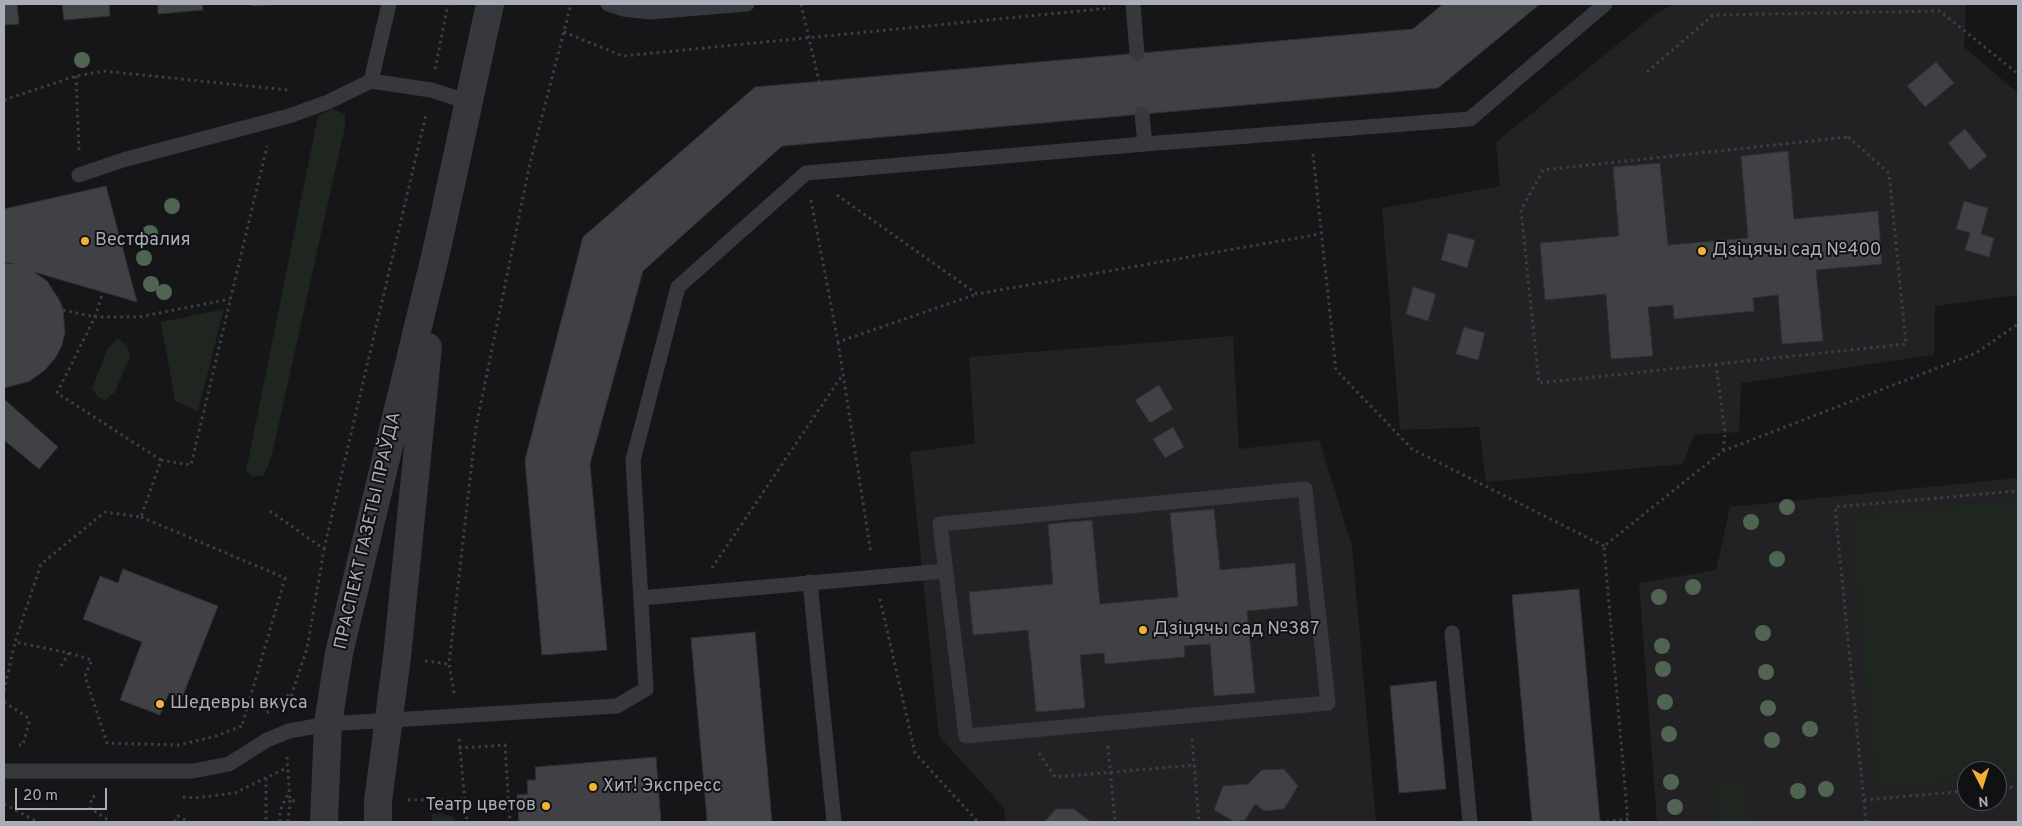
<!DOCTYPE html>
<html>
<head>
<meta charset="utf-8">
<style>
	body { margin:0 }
	#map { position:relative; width:2022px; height:826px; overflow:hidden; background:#161618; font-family:Overpass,sans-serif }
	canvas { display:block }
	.frame { position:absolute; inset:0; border:5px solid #a8adb8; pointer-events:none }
	.north { position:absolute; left:1957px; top:761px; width:50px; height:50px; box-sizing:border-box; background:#111113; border:1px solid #4d4f55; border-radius:50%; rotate:175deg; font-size:14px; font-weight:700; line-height:20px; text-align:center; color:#a8adb8 }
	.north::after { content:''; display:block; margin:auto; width:18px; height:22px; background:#f2b134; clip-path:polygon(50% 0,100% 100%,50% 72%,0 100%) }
	.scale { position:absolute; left:15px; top:788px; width:92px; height:22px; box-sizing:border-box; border:2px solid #a8adb8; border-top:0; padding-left:6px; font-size:15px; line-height:18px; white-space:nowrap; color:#a8adb8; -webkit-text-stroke:4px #111113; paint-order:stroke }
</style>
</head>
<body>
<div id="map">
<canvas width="2022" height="826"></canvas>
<div class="frame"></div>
<div class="north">N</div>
<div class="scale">20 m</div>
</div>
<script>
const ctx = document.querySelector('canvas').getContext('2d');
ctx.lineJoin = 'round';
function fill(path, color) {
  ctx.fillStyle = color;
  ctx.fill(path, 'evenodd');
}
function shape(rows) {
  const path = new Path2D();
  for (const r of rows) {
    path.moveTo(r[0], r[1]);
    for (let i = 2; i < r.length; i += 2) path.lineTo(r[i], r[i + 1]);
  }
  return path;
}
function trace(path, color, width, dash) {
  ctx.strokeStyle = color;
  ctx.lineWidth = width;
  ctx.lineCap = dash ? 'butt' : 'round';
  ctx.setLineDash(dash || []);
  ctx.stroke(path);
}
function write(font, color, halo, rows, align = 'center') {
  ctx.font = font + ' Overpass,sans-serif';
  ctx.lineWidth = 4;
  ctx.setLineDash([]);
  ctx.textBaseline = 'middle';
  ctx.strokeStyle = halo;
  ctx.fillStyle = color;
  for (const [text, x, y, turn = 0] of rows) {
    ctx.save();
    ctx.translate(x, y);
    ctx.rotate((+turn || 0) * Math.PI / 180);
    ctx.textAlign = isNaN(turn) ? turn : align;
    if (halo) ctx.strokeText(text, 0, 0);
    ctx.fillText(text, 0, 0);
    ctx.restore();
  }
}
fill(shape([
	[1674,4,1966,4,1964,47,2018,93,2018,295,1935,306,1934,355,1741,383,1739,432,1694,435,1683,464,1486,482,1479,427,1400,430,1382,208,1500,186,1496,142,1654,15],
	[1233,336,1239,449,1319,440,1352,546,1376,822,1006,822,1004,808,939,736,910,452,975,444,969,357],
	[2018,478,2018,822,1657,822,1639,583,1716,570,1730,507],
	[1967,771,1997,771,1997,801,1967,801]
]), '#222225');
fill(shape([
	[332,109,345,114,345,127,271,458,264,475,253,477,246,471,318,116],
	[224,309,198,411,175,401,161,322],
	[118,338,127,346,130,356,115,392,105,400,98,397,92,388,108,348],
	[2018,500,2018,777,1997,779,1997,771,1967,771,1967,781,1876,789,1850,515],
	[1747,782,1751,822,1718,822,1715,785],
	[439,813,454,817,454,822,432,822,432,814]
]), '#1e261f');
const building = shape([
	[4,4,17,4,19,24,4,25,4,4],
	[62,4,109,4,110,16,64,20,62,4],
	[158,4,202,4,203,10,158,14,158,4],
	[253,4,278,4,253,6,253,4],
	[1443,4,1540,4,1438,88,782,146,643,271,590,464,607,650,542,655,525,460,583,237,755,87,1413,29,1443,4],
	[1936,62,1954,83,1925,107,1907,86,1936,62],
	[1965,129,1987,156,1970,170,1948,143,1965,129],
	[1788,151,1794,219,1878,211,1882,264,1816,270,1823,341,1782,344,1778,295,1753,298,1754,311,1674,319,1673,305,1648,307,1653,356,1611,359,1606,294,1545,300,1540,243,1619,236,1613,167,1660,163,1668,245,1748,238,1741,156,1788,151],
	[106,186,137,302,34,272,47,281,60,301,63,310,65,332,62,345,56,357,45,370,30,381,4,388,4,263,15,264,4,262,4,209,106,186],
	[1964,201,1988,208,1981,234,1994,238,1989,257,1965,250,1970,233,1956,229,1964,201],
	[1448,233,1475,240,1467,268,1441,260,1448,233],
	[1413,287,1436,294,1428,321,1406,314,1413,287],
	[1464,327,1485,333,1478,360,1456,354,1464,327],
	[1159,385,1173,409,1150,423,1135,400,1159,385],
	[4,399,58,447,39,469,4,440,4,399],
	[1173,427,1184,447,1165,458,1153,439,1173,427],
	[1214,509,1220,570,1295,563,1298,606,1247,611,1255,693,1214,696,1210,644,1184,646,1185,657,1105,664,1104,653,1080,655,1085,708,1036,712,1028,630,973,635,969,592,1053,584,1048,524,1092,520,1100,604,1178,597,1170,513,1214,509],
	[123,569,218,606,182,698,169,693,160,715,120,700,142,642,83,619,100,576,118,583,123,569],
	[1579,589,1600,822,1532,822,1512,595,1579,589],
	[755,632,772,822,705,822,707,819,691,638,755,632],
	[1436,681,1446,789,1399,793,1390,686,1436,681],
	[656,757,661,822,519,822,517,795,528,794,527,780,536,780,535,767,656,757],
	[1284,769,1298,786,1284,809,1264,811,1255,804,1245,820,1235,822,1214,810,1223,786,1248,784,1262,770,1284,769],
	[1056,809,1074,809,1091,822,1044,822,1056,809]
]);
fill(building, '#404145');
trace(building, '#303034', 1);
trace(shape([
	[801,4,819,81],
	[564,32,623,56,1110,8],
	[435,69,448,4],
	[1647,72,1713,15,1940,11,2018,74],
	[76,76,79,150],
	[4,100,76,76,104,71,288,90],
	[1848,137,1889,173,1906,344,1539,383,1521,210,1543,170,1848,137],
	[1313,154,1336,370,1412,449,1604,546],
	[837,195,977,294,1320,234],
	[811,200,838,342,977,294],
	[63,310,95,317,103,292],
	[838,342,871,554],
	[1716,364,1725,433,1723,451],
	[161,460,57,393,95,317,139,317,230,299],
	[270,511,324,549,307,649,292,693,291,708],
	[141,517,285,578,242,726],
	[324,549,426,114],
	[712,568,843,374],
	[880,599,915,753,978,822],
	[69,653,92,660,85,676,107,743,179,745,216,736,242,726],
	[425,661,449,664],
	[61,666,69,653,15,642,41,564,105,512,141,517,161,460,191,465,267,146],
	[4,691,15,642],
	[454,693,449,664,476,427,530,163,571,4],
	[4,702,27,717,29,722,23,745,19,745],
	[267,713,291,693],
	[459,739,467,822],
	[1192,739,1199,822],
	[1108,746,1115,822],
	[459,748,505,745,510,822],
	[1039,753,1055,777,1195,765],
	[287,757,290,800,295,801],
	[266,778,266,822],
	[1997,788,2018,787],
	[95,796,92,797,90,808,111,822],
	[183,797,194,798,235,793,286,768],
	[408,800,465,799],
	[1864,800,1967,791],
	[4,804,38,822],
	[174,822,178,816,189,822],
	[280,822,280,811,289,791],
	[288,822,290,800],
	[1600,822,1628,819],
	[1628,822,1604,546,1723,451,1976,353,2018,324],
	[1866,822,1835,507,2018,491]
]), '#3d3f44', 3, [2.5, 4]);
trace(shape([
	[608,4,623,9,650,12,747,4],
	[1133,4,1137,53],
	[371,81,389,4],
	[1142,114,1145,144],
	[79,175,123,160,289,116,328,102,371,81,431,90,469,102],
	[1305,489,1328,703,966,736,940,524,1305,489],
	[810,582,834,822],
	[641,598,945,571],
	[1452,633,1470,822],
	[4,771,193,771,229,764,267,740,289,731,328,724,617,706,646,689,633,460,678,287,806,173,1145,144,1470,119,1605,4]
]), '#37383d', 15);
trace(shape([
	[324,822,328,724,339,653,438,244,490,4],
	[378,822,378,801,397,657,428,347]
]), '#37383d', 28);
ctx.fillStyle = '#506452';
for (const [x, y] of [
	[82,60],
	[172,206],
	[150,233],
	[144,258],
	[151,284],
	[164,292],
	[1787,507],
	[1751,522],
	[1777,559],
	[1693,587],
	[1659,597],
	[1763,633],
	[1662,646],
	[1663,669],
	[1766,672],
	[1665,702],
	[1768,708],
	[1810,729],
	[1669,734],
	[1772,740],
	[1671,782],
	[1826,789],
	[1798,791],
	[1675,807]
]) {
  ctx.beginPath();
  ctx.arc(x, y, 8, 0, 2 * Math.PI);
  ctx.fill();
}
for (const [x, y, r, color] of [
	[85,241,5,"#f2b134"],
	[1702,251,5,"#f2b134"],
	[1143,630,5,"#f2b134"],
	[160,704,5,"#f2b134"],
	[593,787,5,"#f2b134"],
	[546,806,5,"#f2b134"]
]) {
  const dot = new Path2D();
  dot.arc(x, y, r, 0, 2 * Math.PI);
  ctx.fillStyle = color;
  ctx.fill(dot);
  trace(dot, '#111113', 2);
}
write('18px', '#a8adb8', '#111113', [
	["Вестфалия",95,241],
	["Дзіцячы сад №400",1712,251],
	["Дзіцячы сад №387",1153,630],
	["Шедевры вкуса",170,704],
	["Хит! Экспресс",603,787],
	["Театр цветов",536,806,"right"]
], 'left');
write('18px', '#a8adb8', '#111113', [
	["ПРАСПЕКТ ГАЗЕТЫ ПРАЎДА",369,531,-77]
]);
</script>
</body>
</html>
